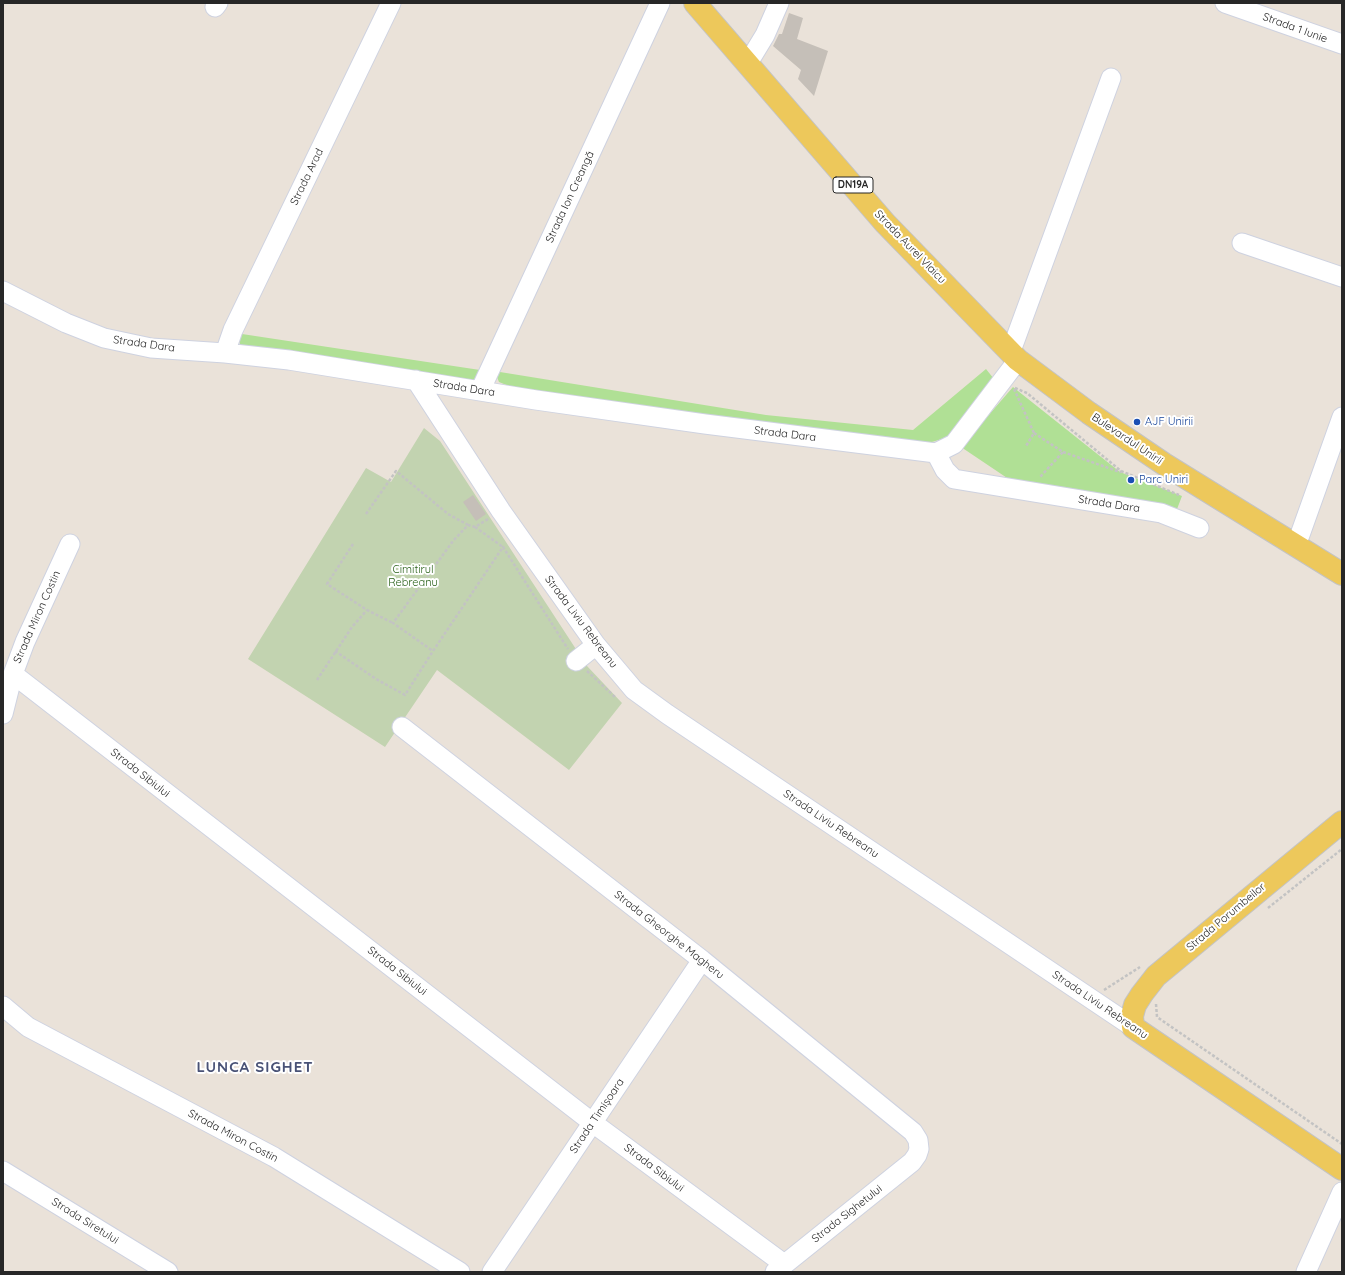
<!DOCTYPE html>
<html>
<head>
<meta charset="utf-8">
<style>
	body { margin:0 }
	#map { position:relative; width:1345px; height:1275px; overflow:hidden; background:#eae2d9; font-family:Quicksand,sans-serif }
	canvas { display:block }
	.frame { position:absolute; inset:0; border:4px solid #272727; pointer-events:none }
</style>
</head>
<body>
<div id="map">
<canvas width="1345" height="1275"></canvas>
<div class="frame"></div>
</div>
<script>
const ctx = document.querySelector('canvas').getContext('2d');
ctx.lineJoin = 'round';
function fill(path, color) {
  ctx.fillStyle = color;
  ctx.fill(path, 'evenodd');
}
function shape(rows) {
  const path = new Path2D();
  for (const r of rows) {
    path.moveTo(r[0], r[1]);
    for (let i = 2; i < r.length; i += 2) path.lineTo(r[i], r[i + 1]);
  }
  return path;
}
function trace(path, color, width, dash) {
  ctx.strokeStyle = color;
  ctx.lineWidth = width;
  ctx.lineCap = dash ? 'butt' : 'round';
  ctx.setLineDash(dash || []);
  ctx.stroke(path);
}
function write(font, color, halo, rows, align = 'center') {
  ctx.font = font + ' Quicksand,sans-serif';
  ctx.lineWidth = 4;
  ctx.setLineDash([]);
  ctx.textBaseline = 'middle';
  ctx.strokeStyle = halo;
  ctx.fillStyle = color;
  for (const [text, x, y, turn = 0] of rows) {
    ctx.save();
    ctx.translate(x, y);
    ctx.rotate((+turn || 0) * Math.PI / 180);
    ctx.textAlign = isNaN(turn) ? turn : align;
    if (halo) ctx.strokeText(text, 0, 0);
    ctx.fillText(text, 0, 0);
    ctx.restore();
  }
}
fill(shape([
	[242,334,480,370,476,380,454,379,248,348,240,345,239,338],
	[986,369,994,379,949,437,918,446,750,424,509,386,499,382,497,377,500,372,766,415,913,430],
	[1013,387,1120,472,1182,496,1174,517,1025,490,961,447]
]), '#b0e095');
fill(shape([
	[424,428,440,441,587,666,622,703,569,770,437,670,385,747,248,659,366,468,391,482]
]), '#c2d3b0');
fill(shape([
	[789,13,803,18,797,39,828,51,814,96,798,79,801,70,773,46,779,34,782,34],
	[473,495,486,514,476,521,463,502]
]), '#c5bfb8');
const minor = shape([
	[1225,3,1342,44],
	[215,7,218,3],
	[748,63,765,35,779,3],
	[1242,243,1342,277],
	[3,291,66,323,104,338,151,348,225,353,289,360,536,400,705,424,936,453,945,470,954,479,1161,513,1199,528],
	[1011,351,1111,78],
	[225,353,233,330,391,3],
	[416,380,501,511,596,645,634,690,667,714,1133,1027],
	[480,391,660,3],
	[936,453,954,444,1018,360],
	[1296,546,1342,417],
	[576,661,596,645],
	[13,674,593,1123,784,1264],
	[3,714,13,674,25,642,70,544],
	[402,727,702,960,913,1132,918,1140,919,1149,917,1155,912,1162,775,1272],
	[3,1006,28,1027,274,1157,460,1272],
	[3,1171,168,1272],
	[492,1272,702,960],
	[1306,1272,1342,1192]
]);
const major = shape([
	[695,3,885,223,1018,360,1089,413,1164,464,1342,574],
	[1342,822,1156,976,1142,994,1135,1005,1132,1016,1133,1027,1342,1169]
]);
trace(minor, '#ced2e0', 21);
trace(major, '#c3c3c3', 24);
trace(shape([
	[1015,388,1027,393,1121,471,1179,495],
	[1014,389,1034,433,1026,446],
	[1034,433,1063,452,1040,477],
	[1063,452,1120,472,1121,471],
	[366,514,396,471,448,514,468,525],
	[488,519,475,527,468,525,453,541,393,623,433,651,503,547,568,649],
	[475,527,503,547],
	[353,544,327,584,367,610,393,623],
	[335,651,376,679,405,695,433,651],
	[587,671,615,697],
	[317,680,352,627,367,610],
	[1268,908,1342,849],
	[1104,990,1140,967],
	[1156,1004,1157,1017,1342,1144]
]), '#c3c3c3', 2.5, [3, 2]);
trace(minor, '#fff', 19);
trace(major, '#edc85b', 22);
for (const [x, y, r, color] of [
	[1137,422,4,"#1a4fb4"],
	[1131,480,4,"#1a4fb4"]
]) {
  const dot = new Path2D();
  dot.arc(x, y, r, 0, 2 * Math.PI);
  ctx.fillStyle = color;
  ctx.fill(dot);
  trace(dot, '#fff', 1.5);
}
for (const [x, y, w] of [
	[853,185,40]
]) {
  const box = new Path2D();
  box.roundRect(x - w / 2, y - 8, w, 16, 3);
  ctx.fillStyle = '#fff';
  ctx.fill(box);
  trace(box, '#272727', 1);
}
write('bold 10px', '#272727', null, [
	["DN19A",853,185]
]);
write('11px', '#272727', '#fff', [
	["Strada 1 Iunie",1295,28,20],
	["Strada Arad",307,177,-64],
	["Strada Ion Creangă",570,197,-65],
	["Strada Aurel Vlaicu",910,247,46],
	["Strada Dara",144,344,8],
	["Strada Dara",464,388,9],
	["Strada Dara",785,434,7],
	["Bulevardul Unirii",1127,439,34],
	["Strada Dara",1109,504,9],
	["Strada Miron Costin",37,617,-66],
	["Strada Liviu Rebreanu",581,622,53],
	["Strada Sibiului",140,773,38],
	["Strada Liviu Rebreanu",831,824,34],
	["Strada Porumbeilor",1226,917,-40],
	["Strada Gheorghe Magheru",669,935,38],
	["Strada Sibiului",397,971,38],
	["Strada Liviu Rebreanu",1100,1005,34],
	["Strada Timișoara",597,1116,-56],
	["Strada Miron Costin",233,1136,28],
	["Strada Sibiului",654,1168,37],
	["Strada Sighetului",847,1214,-38],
	["Strada Siretului",85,1221,32]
]);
write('11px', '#164399', '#fff', [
	["AJF Unirii",1145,422],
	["Parc Uniri",1139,480]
], 'left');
write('11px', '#2a611a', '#fff', [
	["Cimitirul",413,570],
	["Rebreanu",413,583]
]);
ctx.letterSpacing = '1px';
write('bold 15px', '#495276', '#fff', [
	["LUNCA SIGHET",255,1067]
]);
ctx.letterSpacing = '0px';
</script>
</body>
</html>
